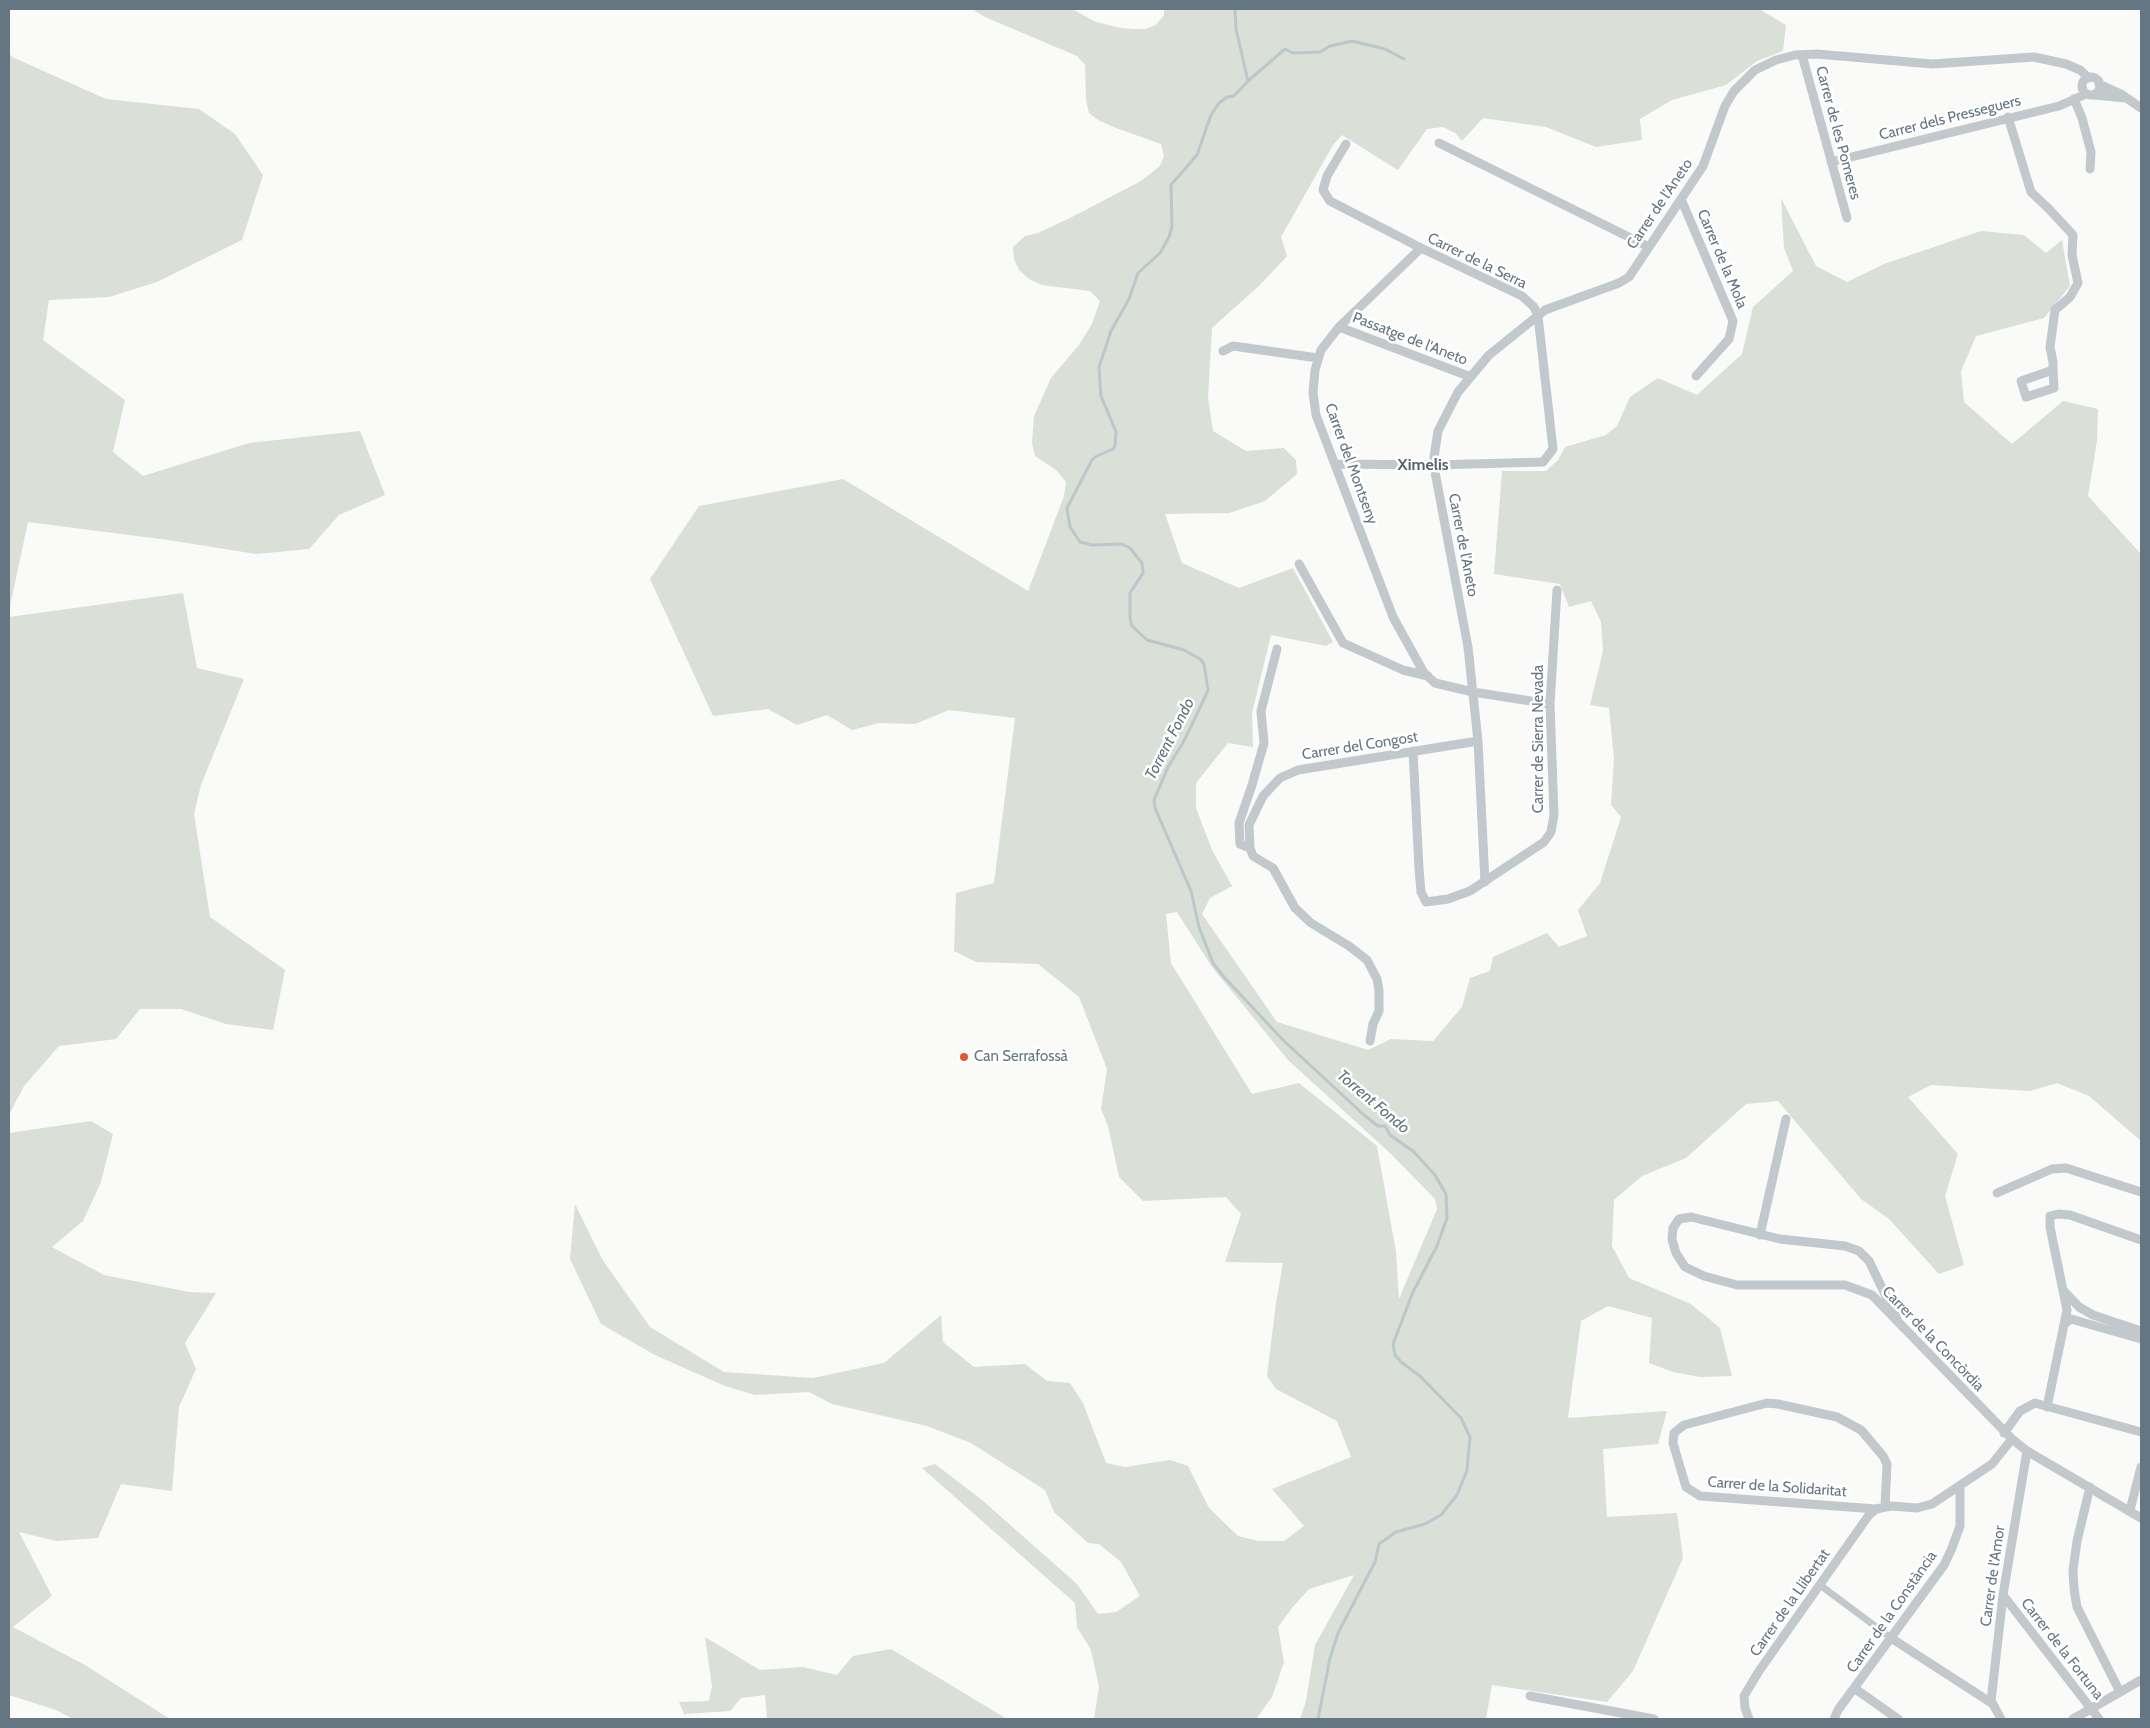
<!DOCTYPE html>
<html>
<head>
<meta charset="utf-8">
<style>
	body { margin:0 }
	#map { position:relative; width:2150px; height:1728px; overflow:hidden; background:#fafaf8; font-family:Cabin,sans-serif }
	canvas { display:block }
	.frame { position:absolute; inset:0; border:10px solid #657683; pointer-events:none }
</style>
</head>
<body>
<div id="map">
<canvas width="2150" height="1728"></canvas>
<div class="frame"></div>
</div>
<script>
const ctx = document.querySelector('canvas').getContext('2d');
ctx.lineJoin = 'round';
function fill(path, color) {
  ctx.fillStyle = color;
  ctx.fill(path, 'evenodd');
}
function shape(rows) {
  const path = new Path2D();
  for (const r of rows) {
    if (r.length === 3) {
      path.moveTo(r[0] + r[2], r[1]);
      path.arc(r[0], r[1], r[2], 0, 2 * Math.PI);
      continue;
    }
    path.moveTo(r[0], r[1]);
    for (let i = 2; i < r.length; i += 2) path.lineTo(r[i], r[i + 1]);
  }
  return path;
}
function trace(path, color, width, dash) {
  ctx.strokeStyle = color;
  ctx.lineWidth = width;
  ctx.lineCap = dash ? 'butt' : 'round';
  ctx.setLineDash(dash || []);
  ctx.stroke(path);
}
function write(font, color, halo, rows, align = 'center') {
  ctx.font = font + ' Cabin,sans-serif';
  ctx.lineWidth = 5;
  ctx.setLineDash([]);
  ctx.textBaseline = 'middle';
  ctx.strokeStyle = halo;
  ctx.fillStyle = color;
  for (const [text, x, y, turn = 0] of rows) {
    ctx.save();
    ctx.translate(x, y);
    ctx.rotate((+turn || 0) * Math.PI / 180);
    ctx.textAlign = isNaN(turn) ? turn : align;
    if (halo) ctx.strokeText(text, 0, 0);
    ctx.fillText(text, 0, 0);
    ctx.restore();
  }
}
fill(shape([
	[972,9,1072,9,1096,22,1121,28,1133,29,1145,29,1156,25,1164,15,1164,9,1759,9,1786,25,1783,51,1757,61,1726,85,1672,100,1640,119,1642,140,1596,147,1546,127,1483,118,1462,141,1455,133,1443,127,1427,129,1398,170,1342,135,1333,145,1281,237,1287,256,1260,285,1212,328,1208,398,1213,431,1246,451,1284,448,1296,460,1297,474,1265,501,1229,513,1165,514,1182,563,1239,588,1293,568,1333,642,1326,646,1271,635,1252,713,1253,747,1228,743,1196,783,1196,808,1212,850,1232,886,1210,898,1202,914,1277,1022,1368,1050,1391,1039,1433,1041,1462,1007,1470,978,1490,971,1493,957,1547,933,1559,947,1587,936,1578,910,1600,883,1621,817,1611,805,1614,758,1609,708,1590,705,1603,651,1601,622,1591,601,1569,607,1560,584,1494,574,1502,471,1546,471,1558,460,1565,447,1606,435,1617,426,1630,397,1658,378,1697,395,1742,354,1753,307,1793,271,1784,248,1781,198,1816,266,1847,282,1884,264,1981,231,2024,235,2046,253,2062,240,2070,286,2044,318,1976,336,1961,371,1964,402,2012,444,2063,401,2098,409,2097,441,2088,496,2141,554,2141,1141,2089,1096,2057,1083,2030,1091,1931,1085,1908,1097,1958,1154,1945,1196,1964,1265,1939,1274,1889,1219,1861,1199,1778,1101,1746,1104,1686,1158,1642,1176,1614,1200,1612,1246,1629,1278,1691,1304,1720,1328,1732,1376,1700,1377,1673,1372,1649,1363,1652,1318,1608,1306,1581,1321,1568,1418,1667,1411,1658,1444,1603,1449,1607,1517,1677,1513,1683,1558,1633,1671,1607,1702,1492,1685,1486,1719,1300,1719,1306,1701,1315,1645,1354,1575,1309,1589,1292,1608,1278,1627,1284,1662,1272,1697,1256,1719,1094,1719,1099,1687,1091,1650,1077,1627,1075,1603,922,1468,935,1464,982,1500,1077,1584,1098,1614,1116,1612,1140,1596,1121,1562,1099,1544,1088,1543,1054,1512,1045,1490,971,1443,927,1426,832,1404,809,1392,755,1395,725,1386,655,1355,601,1324,570,1259,575,1204,602,1259,650,1327,724,1372,813,1378,884,1363,941,1315,943,1342,974,1367,1025,1364,1047,1381,1070,1383,1083,1403,1106,1463,1125,1467,1170,1460,1188,1466,1209,1508,1238,1536,1258,1541,1284,1541,1304,1526,1272,1489,1351,1457,1337,1421,1276,1389,1267,1376,1276,1303,1283,1263,1225,1262,1241,1214,1226,1197,1143,1201,1119,1177,1108,1126,1101,1109,1107,1069,1079,997,1038,964,976,962,954,951,956,893,994,883,1015,718,949,710,915,724,879,723,852,730,827,715,797,725,768,709,713,716,650,579,699,506,843,479,1028,591,1064,496,1066,482,1056,470,1035,456,1032,443,1034,416,1051,378,1079,345,1092,324,1100,301,1090,291,1042,285,1029,279,1019,270,1014,259,1013,247,1025,236,1038,233,1072,217,1141,181,1160,166,1164,156,1161,144,1116,128,1098,120,1089,113,1086,100,1085,65,1077,56,985,17],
	[1177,912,1212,967,1288,1060,1391,1154,1435,1199,1437,1209,1399,1299,1396,1252,1377,1146,1299,1083,1252,1094,1171,963,1166,914],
	[9,52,12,57,106,99,199,109,235,134,263,175,242,240,157,282,109,297,49,300,43,340,125,400,113,452,143,476,249,443,360,431,385,495,339,515,309,549,256,554,168,540,28,522,9,611],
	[183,593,197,668,244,679,201,785,194,814,210,917,285,970,273,1030,226,1024,181,1009,140,1009,116,1039,59,1046,24,1086,9,1115,9,617],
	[91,1121,113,1134,101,1182,83,1221,52,1247,104,1275,189,1292,216,1293,185,1343,196,1369,179,1407,172,1491,121,1484,98,1538,56,1541,19,1532,52,1596,13,1627,85,1665,170,1719,73,1719,56,1710,9,1695,9,1133],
	[705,1637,760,1670,803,1667,837,1675,853,1656,891,1649,1007,1719,767,1719,765,1695,741,1698,730,1711,684,1714,679,1702,709,1701,712,1686]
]), '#dadfd7');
trace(shape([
	[1235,9,1236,29,1248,81,1234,96,1227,97,1219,103,1211,115,1197,155,1171,185,1172,226,1169,237,1160,253,1138,273,1129,299,1111,331,1099,367,1101,396,1116,432,1115,446,1113,449,1095,457,1092,460,1067,508,1070,527,1080,542,1092,545,1122,544,1130,548,1142,563,1143,573,1130,593,1130,618,1132,626,1147,640,1184,650,1200,659,1204,664,1208,690,1205,697,1184,741,1168,767,1154,800,1155,808,1191,891,1199,927,1213,963,1224,977,1283,1040,1364,1115,1378,1126,1385,1126,1390,1135,1414,1152,1435,1175,1446,1194,1447,1218,1437,1246,1413,1292,1393,1344,1395,1355,1401,1362,1420,1376,1461,1418,1470,1437,1467,1470,1457,1495,1441,1515,1425,1524,1396,1532,1379,1544,1375,1562,1338,1633,1330,1658,1318,1719],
	[1248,81,1285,49,1293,53,1320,52,1330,46,1352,41,1385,49,1404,59]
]), '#bbc7cb', 3);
trace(shape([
	[1820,1585,1891,1638]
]), '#c3c8cc', 7);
trace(shape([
	[1802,55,1847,218],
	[2091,86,9],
	[2099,84,2121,94,2141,108],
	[2094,95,2126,98],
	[2074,99,2082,118,2091,152,2090,169],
	[2008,117,2031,192,2049,209,2073,235,2072,255,2078,283,2070,297,2055,310,2050,347,2053,362,2053,370,2054,388,2026,397,2021,381,2053,370],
	[1439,143,1649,247],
	[1831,162,2059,106,2086,94],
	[1681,199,1733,321,1729,339,1696,376],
	[1421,248,1339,327,1321,350,1315,370,1313,393,1316,415,1393,617,1424,673,1435,683,1473,692,1550,704],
	[1339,327,1471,377],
	[1223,351,1233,346,1318,358],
	[1335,464,1435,465,1543,462,1553,449,1538,316,1534,307,1522,296,1421,248,1330,201,1323,190,1327,176,1346,144],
	[1299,564,1343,643,1403,670,1428,676],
	[1413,751,1419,869,1421,892,1426,902,1448,899,1470,891,1544,842,1551,832,1554,815,1550,704,1557,590],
	[1250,848,1240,844,1239,823,1252,785,1264,743,1261,711,1277,649],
	[1485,882,1478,741,1468,647,1435,472,1434,457,1438,431,1458,392,1489,355,1545,310,1619,283,1629,277,1703,166,1725,106,1734,91,1755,70,1776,60,1795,55,1817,54,1932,64,2034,57,2066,64,2080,70,2089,78],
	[1370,1041,1373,1024,1379,1011,1379,990,1377,979,1367,960,1349,946,1311,923,1295,908,1273,868,1253,856,1250,848,1249,825,1263,796,1280,778,1298,770,1478,741],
	[1997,1193,2052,1169,2066,1168,2141,1192],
	[1760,1235,1786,1119],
	[2064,1291,2079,1307,2093,1315,2141,1331],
	[1897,1319,1869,1261,1859,1251,1845,1246,1780,1239,1691,1217,1679,1219,1673,1228,1672,1239,1676,1253,1685,1267,1704,1276,1737,1285,1845,1285,1872,1295,2012,1439,2027,1451,2141,1518],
	[2064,1324,2071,1319,2141,1339],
	[2047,1407,2067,1310,2050,1227,2050,1216,2058,1214,2070,1215,2141,1240],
	[2004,1433,2020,1411,2035,1403,2141,1432],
	[2090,1487,2077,1541,2073,1570,2074,1589,2077,1607,2120,1692],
	[1885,1507,1887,1464,1883,1456,1861,1430,1837,1417,1778,1404,1767,1403,1684,1425,1674,1433,1673,1443,1686,1487,1700,1496,1876,1509,1891,1506,1917,1508,1932,1504,1992,1464,2012,1439],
	[2130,1510,2141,1467],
	[2003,1595,2099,1719],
	[1891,1638,1993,1704,2001,1719],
	[1854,1688,1898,1719],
	[1530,1696,1654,1719],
	[1993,1704,1991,1701,2003,1595,2027,1451],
	[1749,1719,1745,1708,1744,1696,1759,1671,1869,1515,1876,1509],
	[1834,1719,1838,1710,1944,1565,1952,1548,1960,1526,1960,1486],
	[2073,1719,2141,1680]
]), '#c3c8cc', 9);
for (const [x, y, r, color] of [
	[964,1057,5,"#e4572e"]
]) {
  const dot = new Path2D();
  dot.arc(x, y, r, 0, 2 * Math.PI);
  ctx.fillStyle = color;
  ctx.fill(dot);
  trace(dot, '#fff', 2);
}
write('15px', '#657683', '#fff', [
	["Carrer dels Presseguers",1950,118,-14],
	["Carrer de les Pomeres",1838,133,75],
	["Carrer de l'Aneto",1660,204,-56],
	["Carrer de la Mola",1722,259,67],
	["Carrer de la Serra",1477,261,26],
	["Passatge de l'Aneto",1410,339,21],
	["Carrer del Montseny",1351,464,70],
	["Carrer de l'Aneto",1463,545,79],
	["Carrer de Sierra Nevada",1539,739,-90],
	["Carrer del Congost",1360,746,-9],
	["Carrer de la Concòrdia",1933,1339,46],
	["Carrer de la Solidaritat",1777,1487,4],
	["Carrer de l'Amor",1993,1576,-82],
	["Carrer de la Llibertat",1790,1603,-55],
	["Carrer de la Constància",1892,1612,-55],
	["Carrer de la Fortuna",2062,1649,52]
]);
write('15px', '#657683', '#fff', [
	["Can Serrafossà",974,1057]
], 'left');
write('bold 16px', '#57646e', '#fff', [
	["Ximelis",1423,465]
]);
write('italic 16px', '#60757c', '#fff', [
	["Torrent Fondo",1170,739,-63],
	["Torrent Fondo",1373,1102,40]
]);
</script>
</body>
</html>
